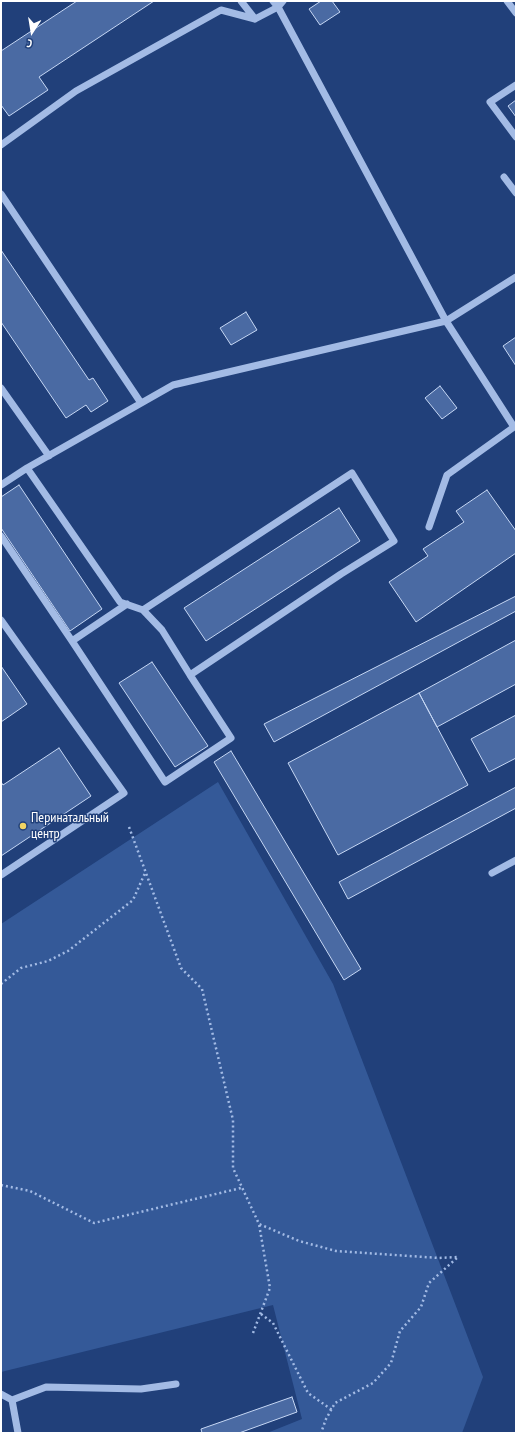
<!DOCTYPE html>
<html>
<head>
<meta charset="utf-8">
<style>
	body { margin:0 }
	#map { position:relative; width:517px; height:1434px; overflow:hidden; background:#21407a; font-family:"PT Sans Narrow",sans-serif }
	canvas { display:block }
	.frame { position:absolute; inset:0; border:2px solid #fff; pointer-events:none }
	.north { position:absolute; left:12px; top:12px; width:40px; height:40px; -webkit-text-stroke:3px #21407a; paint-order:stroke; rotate:192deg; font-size:11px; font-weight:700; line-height:16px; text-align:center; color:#fff }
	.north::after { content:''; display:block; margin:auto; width:14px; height:18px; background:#fff; clip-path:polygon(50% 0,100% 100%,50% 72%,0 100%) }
</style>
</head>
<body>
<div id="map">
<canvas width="517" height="1434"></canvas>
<div class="frame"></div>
<div class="north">С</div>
</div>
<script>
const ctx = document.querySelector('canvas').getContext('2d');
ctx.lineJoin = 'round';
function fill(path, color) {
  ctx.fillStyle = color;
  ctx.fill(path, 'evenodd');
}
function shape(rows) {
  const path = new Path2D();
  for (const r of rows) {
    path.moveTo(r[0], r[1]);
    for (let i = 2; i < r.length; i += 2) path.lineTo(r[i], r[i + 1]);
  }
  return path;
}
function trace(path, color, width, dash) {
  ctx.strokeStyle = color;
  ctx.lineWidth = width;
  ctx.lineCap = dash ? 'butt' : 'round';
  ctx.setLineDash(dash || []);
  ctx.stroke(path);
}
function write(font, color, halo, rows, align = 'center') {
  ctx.font = font + ' "PT Sans Narrow",sans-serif';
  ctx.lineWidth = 3;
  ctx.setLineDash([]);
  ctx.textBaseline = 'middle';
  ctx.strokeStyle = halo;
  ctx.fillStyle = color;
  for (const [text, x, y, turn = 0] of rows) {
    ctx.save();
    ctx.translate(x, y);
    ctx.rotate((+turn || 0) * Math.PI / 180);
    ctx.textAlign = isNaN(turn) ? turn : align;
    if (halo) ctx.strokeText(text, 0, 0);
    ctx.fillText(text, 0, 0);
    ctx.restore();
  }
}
fill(shape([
	[218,782,333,984,483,1377,462,1433,267,1433,302,1419,273,1305,1,1372,1,924]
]), '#345998');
const building = shape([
	[77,1,154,1,39,77,48,90,9,116,1,105,1,51,77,1],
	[321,1,332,1,340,12,320,25,309,9,321,1],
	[516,100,516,117,508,106,516,100],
	[1,250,89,380,93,378,108,401,91,412,86,405,66,418,1,322,1,250],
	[246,312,257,330,231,345,220,328,246,312],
	[516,337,516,366,503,346,516,337],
	[440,386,457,408,442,419,425,398,440,386],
	[19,485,102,609,70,631,1,528,1,497,19,485],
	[487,490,516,531,516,553,416,622,389,582,428,556,423,549,464,522,456,511,487,490],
	[339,508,360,541,206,641,184,608,339,508],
	[516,596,516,611,274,742,264,724,516,596],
	[516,640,516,684,437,727,419,693,516,640],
	[152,662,208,746,175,767,119,683,152,662],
	[1,666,27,704,1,722,1,666],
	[419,693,468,785,338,855,288,763,419,693],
	[516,715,516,758,489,772,471,739,516,715],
	[59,748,91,796,1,856,1,782,3,785,59,748],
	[231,751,361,969,344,980,214,762,231,751],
	[516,787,516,808,348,899,339,882,516,787],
	[292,1397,297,1412,239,1433,202,1433,201,1429,292,1397]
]);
fill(building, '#4a6aa3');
trace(building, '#c6d7f4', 1);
trace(shape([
	[129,827,181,968,202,989,233,1120,233,1168,259,1224,299,1241,336,1251,439,1258,458,1257,429,1283,421,1307,400,1331,391,1363,373,1383,335,1403,326,1419,321,1433],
	[1,984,21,968,48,961,68,951,133,900,145,873],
	[1,1185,30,1191,94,1223,241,1188],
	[261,1314,273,1323,308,1393,332,1410],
	[253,1333,270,1288,259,1224]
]), '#a3bbe5', 2.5, [2, 3]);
trace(shape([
	[241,1,255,19],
	[283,1,278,7,446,321,516,277],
	[507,1,516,13],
	[516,85,490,102,516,137],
	[1,145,76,91,221,10,255,19,278,7,273,1],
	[504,177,516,193],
	[1,194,141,403],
	[1,388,49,456],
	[1,485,27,468],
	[1,536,72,641,127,604],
	[143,610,352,473,394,541,341,574,190,675,162,630,143,610,120,602,27,468,173,385,446,321,514,427,447,475,429,527],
	[1,620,124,793,1,875],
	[72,641,165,782,231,738,190,675],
	[492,873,516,860],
	[1,1394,12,1400,46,1387,141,1389,176,1384],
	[12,1400,18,1433]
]), '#a3bbe5', 7);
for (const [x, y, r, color] of [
	[23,826,4,"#f2d564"]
]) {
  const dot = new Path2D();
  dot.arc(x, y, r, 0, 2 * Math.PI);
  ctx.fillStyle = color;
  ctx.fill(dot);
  trace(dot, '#21407a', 1.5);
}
write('14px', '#fff', '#21407a', [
	["Перинатальный",31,818],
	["центр",31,834]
], 'left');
</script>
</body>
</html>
